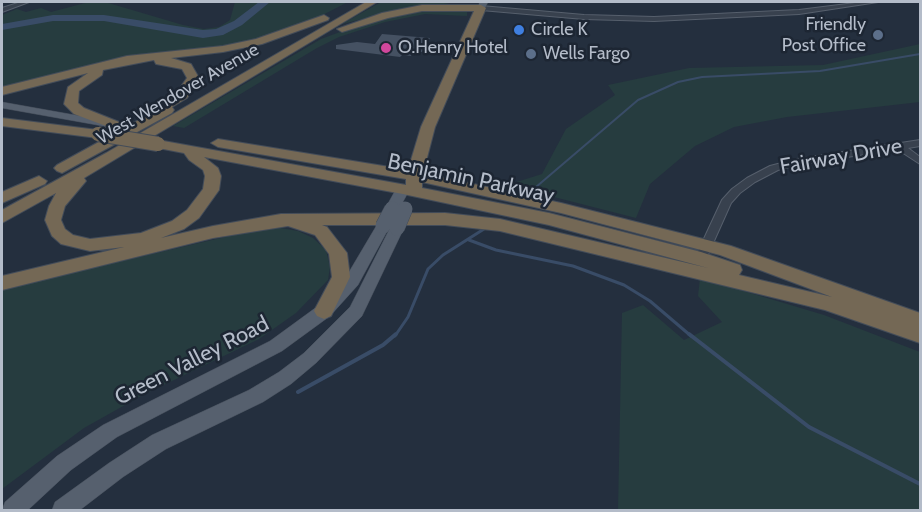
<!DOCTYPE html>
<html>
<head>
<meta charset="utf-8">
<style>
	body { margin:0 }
	#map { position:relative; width:922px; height:512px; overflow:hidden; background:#242f3e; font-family:Cabin,sans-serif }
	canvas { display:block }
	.frame { position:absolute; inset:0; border:3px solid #b4bcc9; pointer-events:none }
</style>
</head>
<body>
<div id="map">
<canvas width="922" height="512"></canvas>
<div class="frame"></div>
</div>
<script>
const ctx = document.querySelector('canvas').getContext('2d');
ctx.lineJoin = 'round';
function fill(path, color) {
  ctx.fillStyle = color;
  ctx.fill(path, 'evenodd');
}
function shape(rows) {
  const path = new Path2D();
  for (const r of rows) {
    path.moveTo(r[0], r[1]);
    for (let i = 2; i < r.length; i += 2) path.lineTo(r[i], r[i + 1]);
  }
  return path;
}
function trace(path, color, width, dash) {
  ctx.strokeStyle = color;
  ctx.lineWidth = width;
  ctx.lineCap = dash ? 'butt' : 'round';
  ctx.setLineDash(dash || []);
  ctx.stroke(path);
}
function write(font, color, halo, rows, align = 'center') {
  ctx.font = font + ' Cabin,sans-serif';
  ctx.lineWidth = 5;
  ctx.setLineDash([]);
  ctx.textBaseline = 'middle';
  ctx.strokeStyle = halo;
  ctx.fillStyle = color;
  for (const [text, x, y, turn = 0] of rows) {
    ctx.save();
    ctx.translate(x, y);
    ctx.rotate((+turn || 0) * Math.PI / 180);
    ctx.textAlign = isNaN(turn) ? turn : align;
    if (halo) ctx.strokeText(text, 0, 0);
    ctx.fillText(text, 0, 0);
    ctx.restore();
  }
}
fill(shape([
	[89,2,105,2,183,25,204,29,219,27,230,20,235,2,348,2,309,22,265,38,231,45,142,54,2,89,2,15,17,9,26,12,41,8,51,12],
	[381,2,439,2,460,6,379,15,342,24],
	[431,10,467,11,467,16,425,14,385,22,339,37,317,48,184,128,173,126,321,39,367,22],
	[920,44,920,102,787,117,734,127,695,146,650,184,636,218,507,185,542,174,566,129,615,95,608,85,689,68,823,65],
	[281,228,298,231,313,238,326,250,330,267,328,280,296,313,259,339,141,396,84,428,2,489,2,289,242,233],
	[700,278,824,315,920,352,920,510,618,510,622,313,643,305,684,340,722,322,698,296]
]), '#263c3f');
trace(shape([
	[2,78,2,83],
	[536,187,638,100,678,82,702,77,820,71,920,54]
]), '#394c67', 2);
trace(shape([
	[469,240,496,250,573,266,624,285,650,301,691,336],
	[395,336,408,317,428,269,443,255,484,229]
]), '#394c67', 3);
trace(shape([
	[689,334,809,427,920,484],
	[298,392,383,345,396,334]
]), '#394c67', 4);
fill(shape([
	[259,2,270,2,242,25,223,35,203,38,104,21,53,21,2,30,2,24,53,15,104,15,203,30,216,29,234,21,259,2]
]), '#394c67');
fill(shape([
	[382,34,430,38,422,52,413,52,411,56,402,55,400,57,336,49,336,45,357,42,375,44]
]), '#455162');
const minor = shape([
	[21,2,29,2,2,12,2,8,21,2],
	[863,2,878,2,799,14,654,21,584,19,481,10,478,8,481,6,584,15,654,17,799,10,863,2],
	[920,140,920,146,908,148,920,157,920,164,897,149,797,165,778,170,755,182,740,193,731,203,705,261,701,262,695,258,722,200,732,189,747,178,770,166,797,159,920,140]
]);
const major = shape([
	[480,2,488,2,484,10,477,8,480,2],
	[2,102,114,122,120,125,114,128,2,108,2,102],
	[403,185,410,189,399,209,397,212,387,212,385,209,396,189,403,185],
	[383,221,390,226,358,285,330,316,282,351,117,437,71,470,28,510,2,510,5,502,57,456,103,425,270,341,318,306,346,277,378,223,383,221],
	[397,223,404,228,362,316,316,363,291,384,263,402,166,449,123,477,80,510,52,510,55,502,109,463,152,435,249,390,279,372,304,353,350,307,390,228,397,223]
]);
const highway = shape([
	[366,2,377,2,84,178,86,181,65,206,61,220,65,229,73,235,90,239,141,233,172,221,187,210,203,189,205,176,203,170,189,160,184,153,153,147,151,144,153,141,158,140,406,185,406,179,218,147,211,143,218,139,408,170,421,127,474,11,422,11,388,18,342,32,337,29,382,13,422,5,481,5,486,8,435,127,423,173,561,203,731,246,920,313,920,343,825,310,500,231,445,225,322,225,327,227,347,253,350,277,331,316,324,319,317,316,314,311,332,277,329,254,315,235,288,226,213,238,2,290,2,276,124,247,90,251,61,244,52,236,45,220,49,206,56,193,2,223,2,210,106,153,366,2],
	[204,157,403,194,549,225,708,268,500,219,445,213,281,214,213,226,161,238,184,229,199,218,219,190,221,176,218,168,204,157],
	[422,182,561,213,720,255,832,297,739,275,742,270,740,265,701,252,549,213,422,188,422,182],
	[324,15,329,18,328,20,262,44,223,52,171,58,191,64,199,78,187,98,172,107,174,110,172,113,62,173,57,171,54,168,57,165,148,115,149,110,177,92,187,78,182,69,156,64,154,60,103,70,102,75,79,91,78,103,84,108,119,122,121,125,119,128,114,129,74,114,64,104,68,87,88,73,2,95,2,87,127,56,223,46,256,39,324,15],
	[2,118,98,130,105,134,98,138,2,126,2,118],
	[39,176,47,181,45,184,2,203,2,192,39,176]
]);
trace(minor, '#565f6c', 2);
trace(major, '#414a57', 1);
trace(highway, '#434c59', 2);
fill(minor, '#38414e');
fill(major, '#56606e');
fill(highway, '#746855');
const majorBridge = shape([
	[383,226,392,209],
	[397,228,405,209]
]);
const highwayBridge = shape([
	[98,134,158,144]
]);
trace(majorBridge, '#414a57', 16, []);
trace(highwayBridge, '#434c59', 16, []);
trace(majorBridge, '#56606e', 15);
trace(highwayBridge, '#746855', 14);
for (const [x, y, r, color] of [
	[519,30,6,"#3f7fe0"],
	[878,35,6,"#5c6f8a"],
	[386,48,6,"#d1479c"],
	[531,54,6,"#5c6f8a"]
]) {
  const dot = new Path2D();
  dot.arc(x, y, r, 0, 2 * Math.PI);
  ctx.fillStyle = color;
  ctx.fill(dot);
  trace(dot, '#1d2633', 2);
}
write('18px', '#b4bcc9', '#1d2633', [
	["Friendly",866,25,"right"],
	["Post Office",866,46,"right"],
	["Circle K",531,30],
	["O.Henry Hotel",398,48],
	["Wells Fargo",543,54]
], 'left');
write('18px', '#b4bcc9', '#1d2633', [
	["West Wendover Avenue",178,94,-30]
]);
write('22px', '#b4bcc9', '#1d2633', [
	["Fairway Drive",841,157,-10],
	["Benjamin Parkway",471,179,12],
	["Green Valley Road",192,361,-27]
]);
</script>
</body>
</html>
